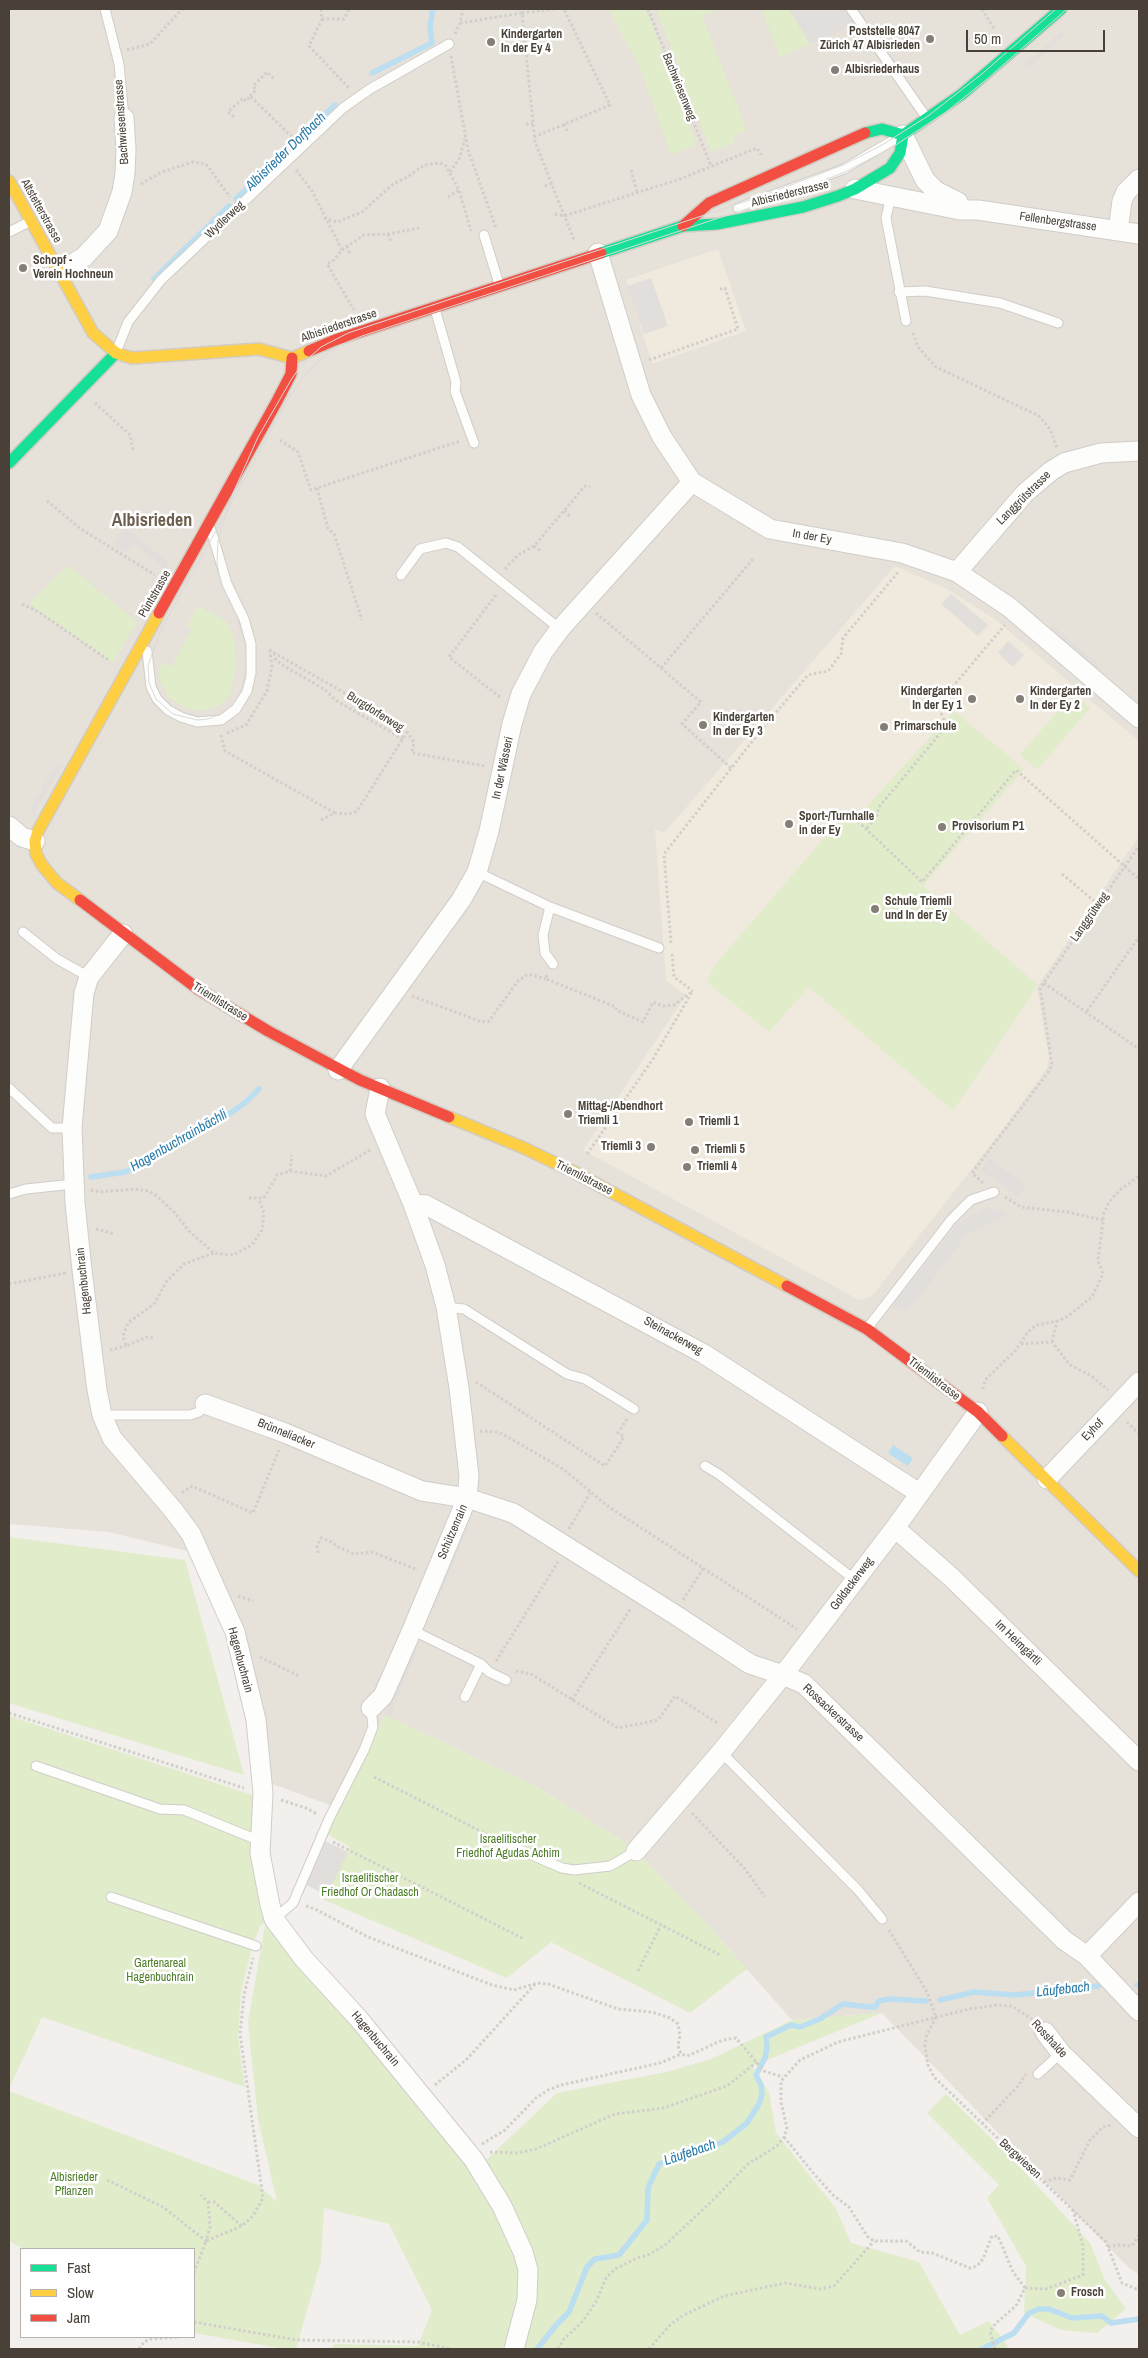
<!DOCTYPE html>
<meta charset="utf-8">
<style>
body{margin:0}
#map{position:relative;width:1148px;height:2358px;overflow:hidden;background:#f2efec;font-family:"Archivo Narrow",sans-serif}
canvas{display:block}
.frame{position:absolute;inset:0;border:10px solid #494137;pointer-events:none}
.legend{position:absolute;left:20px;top:2248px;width:175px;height:90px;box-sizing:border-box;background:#fff;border:1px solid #b6b3af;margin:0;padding:6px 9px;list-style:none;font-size:15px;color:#494137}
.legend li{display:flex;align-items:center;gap:10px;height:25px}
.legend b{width:25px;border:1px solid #b6b3af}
.scale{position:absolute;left:966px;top:30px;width:139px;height:22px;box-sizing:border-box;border:2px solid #494137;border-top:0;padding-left:6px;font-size:15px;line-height:18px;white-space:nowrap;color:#494137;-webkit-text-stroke:4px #fff;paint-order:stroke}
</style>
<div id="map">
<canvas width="1148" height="2358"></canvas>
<div class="frame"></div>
<ul class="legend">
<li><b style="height:6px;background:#16e098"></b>Fast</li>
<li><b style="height:6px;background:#ffcf43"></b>Slow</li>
<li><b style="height:6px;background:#f24e42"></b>Jam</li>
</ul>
<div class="scale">50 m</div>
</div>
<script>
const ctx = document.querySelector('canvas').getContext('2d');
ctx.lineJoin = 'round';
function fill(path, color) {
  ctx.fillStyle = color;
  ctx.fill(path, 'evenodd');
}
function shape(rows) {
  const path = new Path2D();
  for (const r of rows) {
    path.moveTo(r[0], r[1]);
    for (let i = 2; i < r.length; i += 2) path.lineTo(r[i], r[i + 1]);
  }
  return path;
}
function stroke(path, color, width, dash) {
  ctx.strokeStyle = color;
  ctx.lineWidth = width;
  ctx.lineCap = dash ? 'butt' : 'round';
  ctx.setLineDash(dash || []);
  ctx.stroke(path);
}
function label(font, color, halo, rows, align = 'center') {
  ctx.font = font + ' "Archivo Narrow",sans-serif';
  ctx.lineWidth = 5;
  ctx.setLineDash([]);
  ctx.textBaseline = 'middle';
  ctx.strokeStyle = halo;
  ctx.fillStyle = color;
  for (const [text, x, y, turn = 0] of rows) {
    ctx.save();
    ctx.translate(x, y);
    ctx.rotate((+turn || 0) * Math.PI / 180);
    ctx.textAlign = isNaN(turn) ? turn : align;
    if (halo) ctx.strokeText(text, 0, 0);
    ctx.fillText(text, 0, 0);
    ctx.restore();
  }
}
const residential = shape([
 [9,9,1139,9,1139,2274,1130,2269,882,2013,792,2020,705,1922,633,1848,538,1787,385,1715,338,1808,267,1782,262,1724,195,1553,109,1532,9,1524]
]);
const education = shape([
 [718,249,746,331,652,364,626,280],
 [895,566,947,589,996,620,1139,741,1139,836,1037,987,1049,1058,1047,1068,1004,1128,872,1296,859,1300,583,1150,686,995,666,981,655,829,664,833]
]);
const green = shape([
 [608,9,646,9,697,144,671,155,640,68],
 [656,9,720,9,702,16,747,130,733,136,735,142,711,152],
 [761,9,789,9,810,44,780,57],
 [68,565,137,622,113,663,29,604],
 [198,606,226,621,234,638,236,664,231,693,220,705,202,711,185,708,169,698,160,681,159,672,162,663,171,667,192,629,187,626],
 [1073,693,1090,708,1037,770,1020,755],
 [954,711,1024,769,923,886,1038,985,953,1111,809,987,769,1032,707,982,715,965,842,817,851,824],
 [9,1537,185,1560,244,1775,9,1703],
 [385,1715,538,1787,633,1848,705,1922,747,1969,690,2013,551,1942,507,1978,324,1900,350,1847,325,1833],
 [9,1716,256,1796,266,1922,260,1926,253,1944,241,1992,238,2039,245,2087,42,2017,9,2089],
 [270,1924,359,2027,443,2131,470,2171,481,2165,557,2093,667,2072,711,2059,792,2020,882,2013,752,2066,769,2092,776,2133,836,2209,851,2243,919,2262,960,2335,989,2321,1007,2345,1009,2349,330,2349,335,2344,418,2346,432,2310,389,2224,324,2208,321,2261,296,2349,285,2349,194,2333,194,2249,24,2249,9,2241,9,2091,258,2185,277,2202,258,2119,248,2022,265,1926],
 [946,2094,1020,2167,1090,2243,1104,2278,1126,2309,1097,2333,1061,2330,1024,2313,1026,2266,987,2198,999,2185,927,2113]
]);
const parking = shape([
 [789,9,858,9,866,20,810,44],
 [1061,32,1064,36,1029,67,1026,63],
 [651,278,668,326,644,334,627,286],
 [125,527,168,562,166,569,133,543,125,552,113,543],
 [951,594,988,625,978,636,941,604],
 [1053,626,1098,665,1095,669,1048,630],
 [1008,641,1024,655,1013,667,998,653],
 [62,766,33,814,31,808,55,767],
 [989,1159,1026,1185,1018,1196,981,1170],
 [988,1207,1007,1214,967,1234,907,1312,892,1307,958,1223],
 [463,1524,468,1526,434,1610,429,1608],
 [413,1645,418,1647,390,1717,385,1715],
 [325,1841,348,1852,327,1895,304,1884]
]);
const water = shape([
 [893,1445,913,1458,908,1466,888,1453]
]);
const stream = shape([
 [372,73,432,43,430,27,433,9],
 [236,199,335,105],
 [154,279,229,206],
 [91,1177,125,1172,173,1148,184,1137,225,1117,246,1102,259,1089],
 [1137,1985,1139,1985],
 [940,2000,974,1992,1015,1995,1098,1986],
 [537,2349,557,2324,569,2312,587,2267,595,2259,619,2255,647,2220,648,2188,659,2164,723,2142,747,2123,759,2104,762,2094,761,2085,756,2075,765,2058,767,2047,766,2037,791,2025,800,2027,820,2019,843,2004,871,2007,875,2007,879,2001,889,1999,926,2001],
 [982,2349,1014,2333,1029,2313,1039,2309,1049,2309,1072,2318,1102,2316,1111,2323,1139,2319]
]);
const path = shape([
 [321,9,322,19,309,46,350,89],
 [648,9,711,166],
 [982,9,995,30],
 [522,13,554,9],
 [322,19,344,19,349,9],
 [460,23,522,13,535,142,574,240],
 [455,34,460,23,463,9],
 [518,41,524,41],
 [127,50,150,44,182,9],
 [451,56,468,150,496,228],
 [250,96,256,90,253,86,267,72,274,79],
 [234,117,228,112,243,98,246,101,250,96,293,138],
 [526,124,533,124],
 [564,124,567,131],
 [534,137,610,105,564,9],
 [296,170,312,191,342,250,334,260,327,264,354,310],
 [631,170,637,192],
 [450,172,459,159,465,139],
 [141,184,162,172,193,162,206,164,230,197],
 [545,186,552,183],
 [448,197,459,190],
 [555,214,564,216,680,179,757,148,761,155],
 [324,218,337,222,362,212,393,184,409,176,424,165,440,163,446,166,459,190,471,231],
 [388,234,391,242],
 [347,246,350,254],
 [342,250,364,235,388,234,420,228],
 [913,333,918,347,936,367,1039,416,1050,429,1057,448],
 [649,360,738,329,725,288,720,289],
 [95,403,130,435,133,450],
 [280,440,298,452,311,490,460,441],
 [317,488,328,529,334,534,362,620],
 [47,501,81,529,155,575],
 [564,511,571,517],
 [534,546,541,551],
 [505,569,518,555,534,546,585,486,590,487],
 [496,595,449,657,501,698],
 [22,604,37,611,110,661],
 [596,613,701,702,682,724,731,768],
 [269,650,350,696,360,705,407,732,414,742,412,753,485,766],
 [274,653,276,660,284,666,324,689,337,701,403,739],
 [661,668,753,559],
 [227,733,246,725,267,691,272,666,270,651],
 [221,735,225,751,335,813],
 [847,811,922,882,1016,770,1139,879],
 [321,820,335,813,349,814,357,811,407,732],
 [867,828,876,818,879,807,943,730,944,720,937,705,1005,625],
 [1062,874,1099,905],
 [671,943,664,854,762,729,808,675,828,671,841,654,843,638,899,571],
 [672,954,674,977,693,991],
 [547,975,546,979,616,1007,616,1010,643,1022,653,1002,663,1006,674,1005,693,991],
 [1044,983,1139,1049],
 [412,996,482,1022,489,1021,518,981,528,974,546,979],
 [1087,1011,1139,937],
 [587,1154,653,1059,692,992],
 [290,1171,326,1176,370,1150],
 [983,1183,972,1173,1049,1071,1052,1064,1040,988,1139,846],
 [91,1190,100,1192,134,1189,149,1191,158,1197,175,1213,189,1231,214,1253,233,1255,252,1245,262,1230,264,1213,259,1199],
 [1005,1197,1021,1207,1067,1212,1103,1220],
 [249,1198,264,1198,277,1175,290,1171,292,1155],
 [96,1229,114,1234],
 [9,1284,66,1273],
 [153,1338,147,1337,126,1346,123,1336,128,1323,155,1303,166,1282,184,1264,214,1253],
 [1052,1342,1057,1321],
 [1021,1344,1052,1342,1070,1365,1090,1375,1108,1390],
 [110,1350,126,1346],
 [476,1382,605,1466,624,1437,618,1433,627,1419],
 [983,1389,985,1380,1015,1351,1028,1332,1036,1325,1058,1321,1068,1316,1092,1297,1103,1274,1098,1261,1104,1213,1109,1202,1121,1189,1139,1176],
 [1127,1422,1139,1434],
 [480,1431,498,1432,506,1436,563,1469,609,1507,797,1629],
 [182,1493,192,1486,253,1513,279,1450],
 [569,1529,590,1493],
 [318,1553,317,1546,321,1538,332,1542,336,1546,354,1554,372,1552,418,1570],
 [238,1596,253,1601],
 [683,1600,704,1567],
 [260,1657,299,1676],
 [496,1661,558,1562],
 [516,1671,531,1674,618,1728,658,1720,675,1696,719,1724],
 [572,1700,631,1608],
 [9,1713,244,1788],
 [374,1777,492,1837],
 [281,1800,306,1808,317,1814],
 [692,1813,745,1869,765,1897],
 [333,1842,524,1939],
 [579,1883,720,1955],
 [306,1906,315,1909,368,1937,492,1985,514,1990,537,1983,548,1984,618,2009,652,2012,670,2018,678,2024,680,2035,678,2046,681,2054,687,2056,723,2040,736,2038,764,2071,783,2077],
 [889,1930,927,1992,936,2017],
 [638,1971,661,1925],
 [936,2017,926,2037,925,2047,928,2065,934,2077,1106,2242,1122,2283,1139,2290],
 [435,2085,467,2059,536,1983],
 [982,2124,1018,2086,1026,2074],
 [784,2137,815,2175,833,2195,849,2207,867,2236,874,2241,906,2241,920,2252,932,2253,970,2268,977,2266,983,2259,992,2236,998,2236,1013,2272,1025,2288],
 [482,2144,505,2130,536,2098,548,2090,561,2085,660,2063,681,2054],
 [490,2152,518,2153,536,2149,615,2114,663,2108,727,2086,757,2062],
 [107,2180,163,2207,206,2241,210,2227,208,2202,201,2195],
 [1044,2182,1056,2178,1070,2180,1090,2140,1103,2127,1111,2125],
 [208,2202,214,2202,242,2226],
 [1108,2247,1118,2245,1132,2246,1139,2235],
 [194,2273,206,2241,242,2226,253,2216,263,2198,240,2034,244,1995,253,1958],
 [1025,2288,1046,2289,1083,2275,1083,2246,1073,2210],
 [194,2322,296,2340,418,2342,451,2349],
 [139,2349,144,2342,151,2339,179,2337],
 [558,2349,564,2339,583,2321,597,2300,606,2278,615,2269,637,2258,648,2255,665,2245,710,2203,748,2164,777,2146,784,2137,787,2128,781,2102,781,2081,800,2060,838,2042,969,2009,997,2005,1012,2006,1032,2019],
 [649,2349,671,2324,684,2315,724,2296,785,2283,820,2289,834,2286,874,2241],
 [995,2349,990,2331,996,2323,1016,2306,1025,2288]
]);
const lane = shape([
 [105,9,119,64,124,118],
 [851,9,926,117],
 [891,196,886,218,906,321],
 [738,208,844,169,897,138],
 [9,232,29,222],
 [484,235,499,284],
 [899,292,925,291,1000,303,1058,323],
 [435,309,456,382,455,391,474,443],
 [117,350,128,322,161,280,343,108,370,89,449,44],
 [401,575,420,549,446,543,458,547,560,629],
 [147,651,151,687,157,699,168,710,181,717,197,722,221,720,236,709,247,691,251,673,251,644,244,619,227,584,211,530],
 [477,872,550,907,659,948],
 [550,907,543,935,545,953,553,964],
 [23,932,57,959,89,977],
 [9,1088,52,1128,72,1128],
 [9,1194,26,1189,74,1184],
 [446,1307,464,1309,567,1374,585,1379,634,1409],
 [869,1326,951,1220,971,1200,994,1192],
 [102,1415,190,1415,199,1412,205,1404],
 [705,1466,720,1475,855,1580],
 [412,1630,481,1664,489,1672,506,1680],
 [465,1697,481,1664],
 [721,1752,858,1890,882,1919],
 [36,1766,160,1809,184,1810,260,1841],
 [504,1843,562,1868,574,1870,610,1866,636,1851],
 [111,1897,256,1946],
 [274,1919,293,1903,329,1819,364,1750,373,1727,371,1708],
 [1038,2074,1061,2053]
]);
const street = shape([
 [903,135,925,180,936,191,958,202],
 [855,189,960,210,978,210,1139,234],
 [1118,231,1122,201,1126,192,1139,179],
 [598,253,641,395,662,437,692,482,770,529,902,553,957,572,1009,607,1139,718],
 [59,272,84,257,108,231,122,192,125,173,126,149,124,118],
 [957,572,1025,493,1051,471,1064,463,1101,453,1139,451],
 [9,826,22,837,35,841],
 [123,934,89,977,84,993,72,1128,75,1203,82,1270,97,1390,102,1415,112,1438,174,1511,191,1534,235,1632,256,1720,263,1793,260,1853,270,1905,274,1919,304,1959,358,2018,474,2160,502,2206,523,2252,528,2270,527,2300,514,2349],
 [338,1070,461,900,477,872,489,831,512,724,521,694,543,652,560,629,692,482],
 [413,1204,426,1205,704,1354,919,1493],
 [205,1404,285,1433,422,1491,467,1498,513,1513,674,1614,750,1664,783,1675,804,1684,1064,1940,1087,1956,1139,2011],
 [1047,1479,1139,1382],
 [895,1528,951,1577,1139,1761],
 [371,1708,383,1696,412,1630,467,1498,469,1476,459,1388,446,1307,435,1265,413,1204,375,1114,380,1088],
 [636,1851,721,1752,783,1675,895,1528,978,1412],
 [1087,1956,1139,1902],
 [1045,2032,1061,2053,1139,2128]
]);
const fast = shape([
 [865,133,882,129,903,135,962,94,1061,9],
 [601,253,683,226,717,224,803,207,838,196,855,189,890,168,900,153,903,135],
 [9,463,116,353]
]);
const slow = shape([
 [9,181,93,333,116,353,132,358,259,349,292,358,309,351],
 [80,900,57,883,42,865,36,854,35,841,38,831,159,613],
 [449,1117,524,1148,574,1172,787,1286],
 [1002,1436,1139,1571]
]);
const jam = shape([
 [683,226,709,203,865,133],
 [309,351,335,340,601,253],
 [159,613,276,403,291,374,292,358],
 [80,900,198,989,268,1031,360,1080,449,1117],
 [787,1286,867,1329,978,1412,1002,1436]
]);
const tram = shape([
 [1056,9,983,73,928,116,882,145,843,165,762,196,348,333,321,347,302,364,291,380,258,437,234,491,228,509,222,526,218,541,217,563,221,583,237,617,245,643,246,677,242,691,234,703,223,713,208,719,197,720,173,714,156,699,149,683,148,666,159,634,166,620,169,615,228,509,269,434,288,399,304,375,324,356,340,345,362,336,764,203,845,172,891,148,946,112,987,79,1067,9]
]);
const markers = [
 [930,39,5,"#847e76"],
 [491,42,5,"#847e76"],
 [835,70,5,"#847e76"],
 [23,268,5,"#847e76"],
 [972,699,5,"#847e76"],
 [1020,699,5,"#847e76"],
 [703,725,5,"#847e76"],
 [884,727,5,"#847e76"],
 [789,824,5,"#847e76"],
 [942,827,5,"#847e76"],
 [875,909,5,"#847e76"],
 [568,1114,5,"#847e76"],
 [689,1122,5,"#847e76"],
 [651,1147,5,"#847e76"],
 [695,1150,5,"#847e76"],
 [687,1167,5,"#847e76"],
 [1061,2293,5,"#847e76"]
];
const poiNames = [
 ["Poststelle 8047",920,32,"right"],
 ["Zürich 47 Albisrieden",920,46,"right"],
 ["Kindergarten",501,35],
 ["In der Ey 4",501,49],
 ["Albisriederhaus",845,70],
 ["Schopf -",33,261],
 ["Verein Hochneun",33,275],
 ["Kindergarten",962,692,"right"],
 ["In der Ey 1",962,706,"right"],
 ["Kindergarten",1030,692],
 ["In der Ey 2",1030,706],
 ["Kindergarten",713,718],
 ["In der Ey 3",713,732],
 ["Primarschule",894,727],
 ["Sport-/Turnhalle",799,817],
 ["in der Ey",799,831],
 ["Provisorium P1",952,827],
 ["Schule Triemli",885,902],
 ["und In der Ey",885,916],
 ["Mittag-/Abendhort",578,1107],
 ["Triemli 1",578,1121],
 ["Triemli 1",699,1122],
 ["Triemli 3",641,1147,"right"],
 ["Triemli 5",705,1150],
 ["Triemli 4",697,1167],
 ["Frosch",1071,2293]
];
const streetNames = [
 ["Bachwiesenweg",679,87,68],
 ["Bachwiesenstrasse",122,122,-94],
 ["Albisriederstrasse",790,194,-14],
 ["Altstetterstrasse",41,211,61],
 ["Wydlerweg",225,220,-43],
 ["Fellenbergstrasse",1058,222,8],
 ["Albisriederstrasse",339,326,-19],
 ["Langgrütstrasse",1024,498,-45],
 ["In der Ey",812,537,10],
 ["Püntstrasse",155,594,-60],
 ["Burgdorferweg",375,712,32],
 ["In der Wässeri",503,768,-78],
 ["Langgrütweg",1090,917,-55],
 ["Triemlistrasse",220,1002,32],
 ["Triemlistrasse",584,1178,27],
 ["Hagenbuchrain",84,1281,-96],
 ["Steinackerweg",673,1336,29],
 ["Triemlistrasse",934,1379,38],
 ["Eyhof",1093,1430,-46],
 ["Brünneliacker",286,1434,22],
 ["Schützenrain",453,1532,-67],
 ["Goldackerweg",852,1584,-53],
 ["Im Heimgärtli",1018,1643,44],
 ["Hagenbuchrain",240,1660,75],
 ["Rossackerstrasse",833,1713,43],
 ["Hagenbuchrain",375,2039,50],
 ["Rosshalde",1049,2039,48],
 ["Bergwiesen",1020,2159,43]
];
const parkNames = [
 ["Israelitischer",508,1840],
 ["Friedhof Agudas Achim",508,1854],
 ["Israelitischer",370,1879],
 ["Friedhof Or Chadasch",370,1893],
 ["Gartenareal",160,1964],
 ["Hagenbuchrain",160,1978],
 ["Albisrieder",74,2178],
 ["Pflanzen",74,2192]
];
const waterNames = [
 ["Albisrieder Dorfbach",286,152,-44],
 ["Hagenbuchrainbächli",179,1141,-30],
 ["Läufebach",1063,1990,-6],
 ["Läufebach",690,2153,-19]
];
const districtNames = [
 ["Albisrieden",152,521]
];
fill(residential, '#e6e1d9');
fill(education, '#f0eade');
fill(green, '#e1eccb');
fill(parking, '#e1dedb');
fill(water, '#bbdef1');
stroke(stream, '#bbdef1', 5.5);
stroke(lane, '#d0cdc9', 11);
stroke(street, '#d0cdc9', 21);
stroke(fast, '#d2ccc2', 14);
stroke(slow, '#d2ccc2', 14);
stroke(jam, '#d2ccc2', 14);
stroke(path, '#d2cfcb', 3, [2.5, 2.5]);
stroke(lane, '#fdfdfc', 9);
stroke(street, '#fdfdfc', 19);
stroke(fast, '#16e098', 11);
stroke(slow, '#ffcf43', 11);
stroke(jam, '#f24e42', 11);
stroke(tram, '#dadad9', 1);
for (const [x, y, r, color] of markers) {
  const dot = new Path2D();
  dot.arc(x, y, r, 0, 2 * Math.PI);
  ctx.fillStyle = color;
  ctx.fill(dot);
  stroke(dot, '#fff', 2);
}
label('bold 12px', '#494137', '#fff', poiNames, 'left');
label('12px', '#494137', '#fff', streetNames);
label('12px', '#4d7d27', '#fff', parkNames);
label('italic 14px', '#287aa8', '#fff', waterNames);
label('bold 18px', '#6c5e4d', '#fff', districtNames);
</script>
